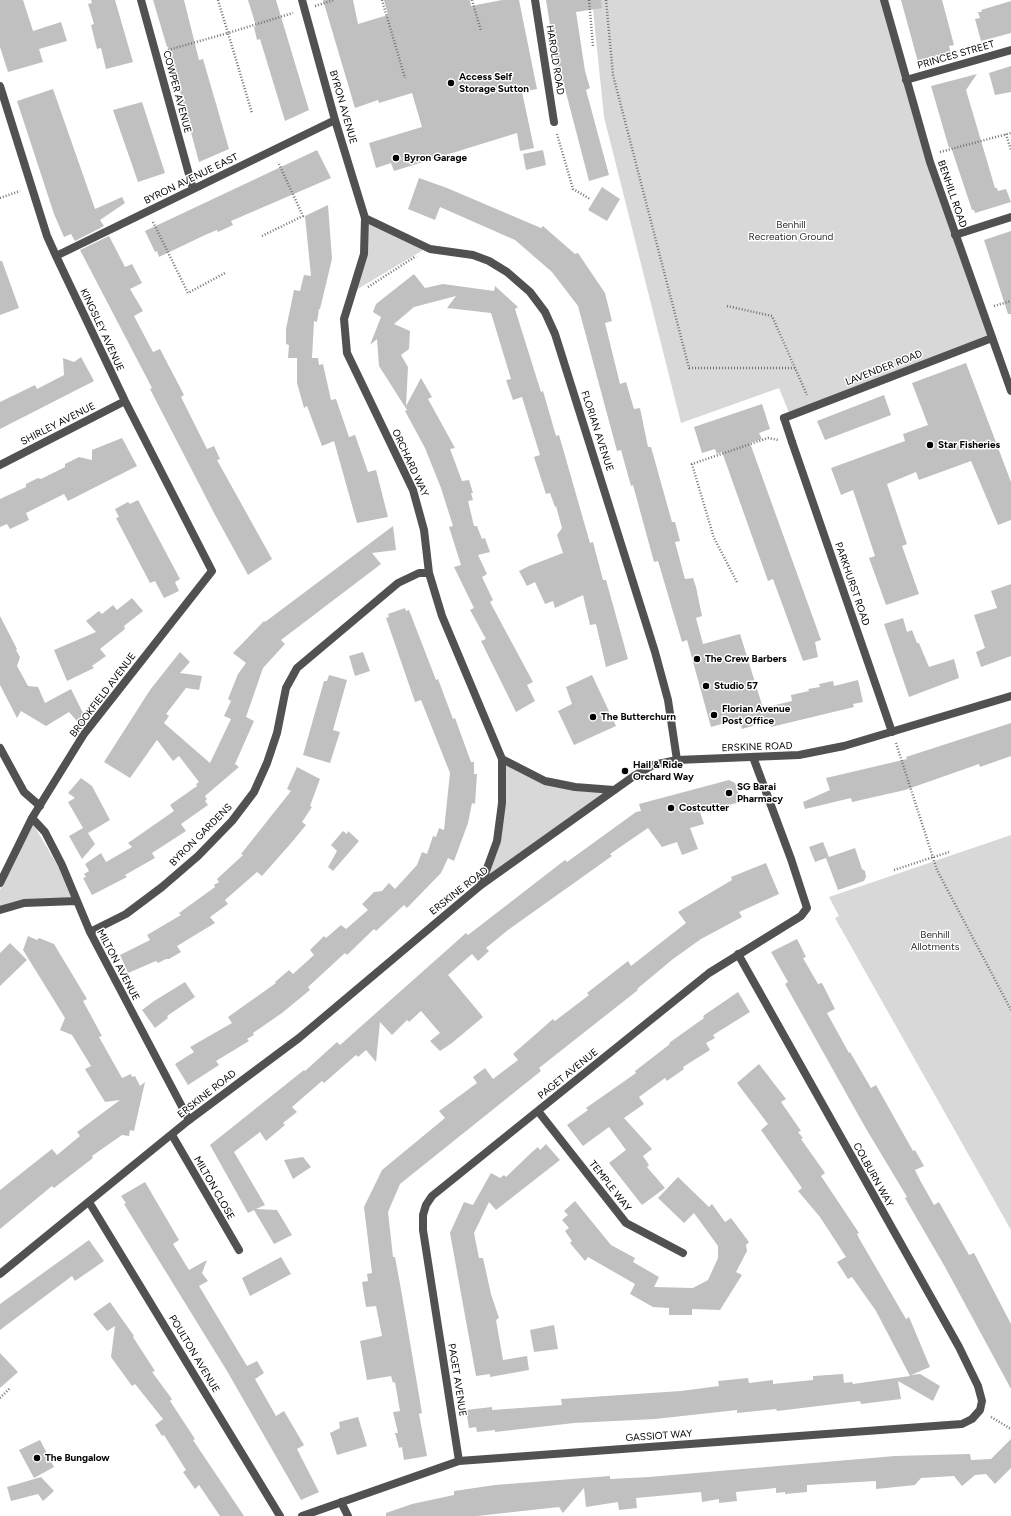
<!DOCTYPE html>
<style>
body{margin:0}
canvas{display:block;background:#fff}
</style>
<canvas width="1011" height="1516"></canvas>
<script>
const ctx = document.querySelector('canvas').getContext('2d');
ctx.lineJoin = 'round';
function fill(path, color) {
  ctx.fillStyle = color;
  ctx.fill(path, 'evenodd');
}
function shape(rows) {
  const path = new Path2D();
  for (const r of rows) {
    path.moveTo(r[0], r[1]);
    for (let i = 2; i < r.length; i += 2) path.lineTo(r[i], r[i + 1]);
  }
  return path;
}
function stroke(path, color, width, dash) {
  ctx.strokeStyle = color;
  ctx.lineWidth = width;
  ctx.lineCap = dash ? 'butt' : 'round';
  ctx.setLineDash(dash || []);
  ctx.stroke(path);
}
function label(font, color, halo, rows, align = 'center') {
  ctx.font = font + ' Figtree,sans-serif';
  ctx.lineWidth = 3;
  ctx.setLineDash([]);
  ctx.textBaseline = 'middle';
  ctx.strokeStyle = halo;
  ctx.fillStyle = color;
  for (const [text, x, y, turn = 0] of rows) {
    ctx.save();
    ctx.translate(x, y);
    ctx.rotate((+turn || 0) * Math.PI / 180);
    ctx.textAlign = isNaN(turn) ? turn : align;
    if (halo) ctx.strokeText(text, 0, 0);
    ctx.fillText(text, 0, 0);
    ctx.restore();
  }
}
const green = shape([
 [592,0,884,0,906,80,992,338,790,415,779,388,681,423,604,117],
 [369,224,423,250,356,290],
 [506,765,546,785,605,793,487,877,500,841],
 [33,824,58,866,72,899,0,906,0,890],
 [1011,835,1011,1230,835,918,839,916,829,897]
]);
const building = shape([
 [0,0,23,0,33,31,61,22,67,41,39,49,43,62,8,72,0,47],
 [91,0,115,0,133,62,106,69,101,48,97,49,91,25,94,24,88,4,92,3],
 [153,0,184,0,199,60,203,59,219,114,229,149,199,162,168,47,167,47],
 [248,0,276,0,309,110,285,121,260,39,257,40,254,27,256,26],
 [323,0,353,0,358,24,388,15,384,0,470,0,471,6,502,0,519,0,537,89,522,92,534,148,520,151,517,133,394,171,391,163,376,168,369,143,422,127,412,93,379,103,378,100,355,108],
 [546,0,601,0,602,8,576,12,585,71,590,88,586,90,609,175,589,181,563,81,559,81],
 [901,0,942,0,954,45,949,46,951,53,918,62],
 [1011,1,1011,33,981,41,975,19,980,18,978,12,982,12,981,10],
 [1011,66,1011,92,995,95,989,73],
 [977,74,966,90,995,188,997,188,998,191,1006,189,1011,202,975,213,974,210,972,210,951,147,949,148,931,86],
 [53,89,95,209,122,197,125,203,100,220,104,226,75,241,71,234,64,237,54,214,17,101],
 [142,102,165,173,138,182,113,110],
 [317,150,331,178,231,221,233,225,218,232,217,230,205,235,159,257,157,251,155,252,145,231],
 [543,150,546,165,526,170,523,154],
 [419,178,447,188,541,228,543,226,575,254,578,253,605,293,612,321,605,323,620,384,626,382,634,409,640,408,648,447,651,447,672,522,675,522,680,541,675,542,685,579,693,578,696,587,702,616,696,618,703,644,740,634,763,708,792,701,791,695,809,691,808,689,820,687,819,684,833,681,834,686,858,680,863,702,853,704,854,707,771,727,769,721,742,729,739,719,711,727,687,640,682,642,658,561,654,562,633,485,631,486,621,450,617,451,578,306,552,272,515,240,440,207,435,220,408,209],
 [602,187,620,199,607,221,588,210],
 [328,205,332,259,320,309,319,309,317,322,314,321,312,358,318,358,319,365,323,364,331,400,336,399,349,437,355,435,368,472,376,470,388,517,357,523,334,441,322,446,307,406,304,408,297,383,297,358,288,358,289,345,286,344,286,329,294,290,300,291,304,275,311,276,305,216],
 [1011,231,1011,314,1008,314,984,240],
 [109,236,125,267,132,264,142,283,130,289,143,311,134,316,153,352,160,349,184,395,181,397,207,449,214,446,220,459,217,460,272,559,248,575,214,513,150,389,152,388,80,250],
 [0,261,2,261,19,308,0,315],
 [414,274,425,288,443,284,494,291,495,286,518,307,515,309,541,392,543,391,556,436,559,435,590,543,593,542,603,580,606,580,628,659,606,667,596,624,590,625,583,595,555,608,553,601,545,604,535,582,527,586,519,571,529,566,563,553,557,535,562,528,556,506,555,507,550,493,546,494,534,457,540,455,522,397,513,400,506,380,511,379,491,313,447,308,456,296,414,307,394,324,410,331,409,349,401,355,408,367,406,406,421,378,432,397,428,399,455,448,450,449,462,481,469,480,473,493,471,493,473,500,468,501,474,526,477,526,482,539,485,538,490,552,478,555,487,574,482,577,493,600,490,602,533,682,527,685,535,701,516,712,481,641,486,639,470,610,474,608,454,567,461,565,449,527,453,526,441,488,425,448,405,411,407,410,379,366,377,339,370,345,381,317,373,312,376,304],
 [81,357,94,381,0,429,0,402,35,385,37,389,64,375,63,358,74,362],
 [966,363,1011,482,1011,520,998,525,971,461,919,480,916,472,887,484,907,544,902,546,919,594,886,605,869,558,875,556,853,490,841,495,831,468,905,441,903,434,928,425,912,383],
 [884,395,891,415,825,440,817,421],
 [762,404,770,429,759,433,762,439,750,443,821,640,815,642,818,657,803,661,773,579,768,581,722,452,717,454,715,449,702,453,694,427],
 [122,438,137,466,68,501,64,494,26,513,29,520,10,529,7,524,0,527,0,499,26,487,26,484,38,478,41,479,65,467,65,464,79,457,92,460,92,450],
 [138,500,180,579,175,582,179,591,164,598,155,581,150,583,116,518,119,517,115,509,128,502,130,504],
 [393,526,396,550,372,553,381,564,281,640,285,644,263,668,246,717,254,721,235,764,239,767,205,796,207,799,205,801,208,805,181,824,186,831,152,853,155,858,125,875,127,877,92,895,83,878,86,877,84,874,89,871,85,864,101,853,106,862,132,847,128,843,174,811,170,805,197,786,199,789,196,784,199,782,179,756,173,761,157,740,130,778,104,762,150,690,180,652,190,662,180,673,202,676,199,690,186,688,166,714,169,716,164,723,210,763,231,719,224,716,231,701,228,699,238,674,246,663,233,653,264,621,265,622],
 [1011,584,1011,656,981,667,976,652,985,648,974,615,997,608,991,591],
 [132,598,143,611,124,626,125,629,100,649,106,656,92,666,94,668,67,681,54,650,96,632,86,621,99,611,102,614,113,605,117,610],
 [405,608,406,611,409,610,436,680,438,679,453,719,455,718,471,762,474,762,474,774,477,774,475,804,472,803,468,823,454,861,448,858,441,873,407,908,404,905,376,931,374,929,347,955,345,953,308,987,310,990,282,1013,253,1033,254,1035,247,1039,249,1041,216,1061,219,1065,188,1085,175,1064,194,1052,190,1047,232,1023,228,1017,276,983,275,982,289,970,293,974,314,955,310,950,324,936,326,938,341,925,346,929,368,910,362,904,374,892,382,891,389,883,395,889,417,865,422,852,427,854,433,836,436,837,439,828,444,830,450,773,421,700,415,702,386,618,389,617,388,614],
 [0,616,17,649,16,650,20,657,17,666,28,686,38,687,45,703,71,689,87,721,82,727,69,712,46,726,21,711,17,718,0,685],
 [903,618,907,632,912,630,917,643,919,643,929,667,954,659,959,678,909,697,884,624],
 [363,652,370,671,355,676,349,656],
 [329,675,347,680,333,730,340,732,330,763,303,755,324,681,327,681],
 [592,675,616,726,574,745,558,711,572,704,566,687],
 [1011,723,1011,756,980,767,979,764,905,790,852,802,851,798,805,809,803,802,830,790,826,778,907,759,906,757],
 [297,767,320,779,310,806,312,807,302,822,306,825,292,842,262,876,257,872,225,900,228,904,210,917,215,923,177,946,181,952,169,959,166,959,158,963,156,961,128,973,120,955,150,940,147,935,181,915,179,913,215,887,214,885,219,882,217,879,243,855,241,854,291,791,287,789],
 [81,778,92,786,110,820,88,833,95,844,82,859,69,836,83,828,68,802,75,798,68,793],
 [729,780,735,783,741,802,700,812,704,824,690,828,698,849,682,855,677,842,662,847,648,828,610,854,612,856,508,930,486,948,489,951,478,961,472,954,448,975,483,1017,452,1043,440,1051,430,1041,440,1033,421,1011,409,1022,407,1020,392,1035,380,1022,376,1062,366,1050,358,1057,356,1055,324,1083,322,1081,292,1107,297,1112,283,1123,285,1125,266,1141,260,1132,234,1152,265,1205,256,1209,277,1210,292,1235,274,1244,254,1210,248,1213,210,1145,304,1070,305,1071,337,1042,340,1045,466,933,468,935,565,860,567,862,636,812,641,811,639,804],
 [343,831,347,834,348,831,359,841,333,871,328,867,337,851,331,845],
 [823,842,829,857,855,848,862,869,865,871,866,877,864,881,838,890,826,858,815,862,809,847],
 [766,863,779,894,739,912,742,917,701,939,673,959,637,989,638,990,539,1068,541,1071,400,1184,388,1212,393,1257,395,1257,402,1295,422,1413,419,1414,427,1456,404,1460,402,1447,399,1448,395,1433,398,1433,393,1412,400,1411,395,1382,393,1383,391,1376,367,1380,360,1341,382,1336,376,1306,366,1307,362,1282,368,1281,367,1274,372,1273,364,1207,382,1170,445,1118,439,1111,477,1083,473,1077,485,1068,493,1079,518,1060,513,1054,553,1019,555,1021,589,995,587,993,628,961,631,966,686,923,678,912,732,880,731,877],
 [28,936,37,940,39,938,54,944,87,999,83,1001,102,1036,99,1037,122,1078,131,1074,132,1077,135,1076,140,1086,145,1082,134,1131,130,1130,129,1136,122,1135,92,1156,93,1158,54,1188,52,1186,0,1229,0,1190,52,1149,57,1155,80,1136,77,1132,120,1100,105,1102,85,1069,91,1066,72,1035,60,1030,65,1018,23,950],
 [797,939,806,957,803,958,818,984,822,983,835,1009,827,1013,849,1053,850,1052,871,1088,876,1085,913,1151,915,1150,924,1166,915,1170,921,1182,934,1205,939,1202,969,1255,974,1253,1011,1324,1011,1389,945,1267,905,1198,907,1197,865,1127,785,984,788,982,771,952],
 [10,943,27,960,0,986,0,953],
 [185,982,195,997,167,1016,168,1018,155,1028,142,1010,154,1001],
 [738,992,750,1012,713,1035,715,1038,706,1043,710,1050,683,1067,684,1069,667,1081,665,1078,639,1097,644,1104,624,1118,652,1149,643,1156,649,1165,647,1167,665,1188,642,1205,609,1163,626,1150,609,1127,583,1146,567,1125,588,1110,586,1108,636,1073,635,1071,670,1044,669,1043,704,1018,703,1016],
 [759,1064,786,1099,781,1102,801,1131,798,1132,803,1138,801,1139,825,1173,821,1176,859,1233,857,1234,860,1240,906,1319,909,1317,930,1367,911,1375,920,1374,940,1386,933,1401,898,1381,901,1399,861,1404,860,1401,777,1411,776,1409,737,1413,737,1410,655,1419,574,1423,495,1432,495,1430,477,1432,476,1427,469,1428,466,1410,492,1407,492,1410,562,1405,561,1399,681,1391,719,1386,718,1381,748,1378,749,1383,773,1380,773,1384,813,1380,813,1376,843,1374,844,1383,852,1382,853,1384,910,1376,876,1311,852,1277,848,1279,837,1262,846,1257,820,1217,798,1191,802,1188,761,1130,768,1124,737,1083],
 [546,1144,560,1160,496,1210,489,1202,474,1233,479,1258,483,1258,491,1294,499,1318,496,1320,503,1360,527,1356,529,1370,490,1377,490,1374,476,1376,450,1233,464,1202,473,1205,491,1173,500,1178,504,1175,506,1177,532,1152,538,1147,540,1150],
 [303,1157,311,1167,293,1179,284,1160],
 [678,1177,709,1207,712,1204,725,1222,731,1218,749,1242,746,1245,747,1251,736,1272,742,1275,720,1310,692,1309,692,1315,669,1315,669,1308,653,1307,630,1294,635,1284,588,1257,585,1261,570,1243,572,1241,565,1231,569,1228,562,1220,568,1215,564,1211,575,1201,611,1245,635,1258,633,1262,659,1277,654,1287,693,1288,708,1280,718,1258,718,1246,694,1213,684,1223,658,1198],
 [145,1182,179,1240,173,1244,189,1270,207,1260,202,1273,208,1281,199,1286,247,1366,257,1361,264,1373,255,1379,276,1416,284,1411,304,1445,297,1449,319,1492,301,1500,227,1371,124,1204,126,1203,121,1196],
 [89,1240,104,1261,75,1281,72,1276,0,1330,0,1304],
 [281,1257,291,1274,250,1296,242,1278],
 [110,1302,134,1336,133,1337,155,1371,152,1372,172,1399,170,1401,195,1439,193,1440,244,1516,220,1516,199,1485,195,1489,183,1472,186,1470,164,1435,162,1436,155,1425,163,1419,135,1384,132,1386,111,1357,115,1326,107,1331,93,1314],
 [554,1325,558,1349,534,1352,530,1330],
 [0,1353,18,1372,0,1388],
 [358,1417,367,1446,337,1455,330,1433,340,1428,339,1422],
 [1011,1439,1011,1468,995,1484,986,1474,975,1475,962,1486,954,1476,921,1478,915,1485,876,1489,876,1481,807,1485,807,1492,785,1494,785,1492,776,1493,776,1488,736,1492,737,1501,719,1503,719,1499,702,1502,701,1492,636,1498,637,1508,619,1510,618,1502,586,1507,584,1488,563,1513,559,1507,477,1516,386,1516,386,1513,412,1504,454,1495,454,1491,495,1485,610,1476,610,1479,649,1477,895,1456,970,1454,971,1460,991,1459],
 [40,1440,54,1467,34,1478,19,1450],
 [41,1477,54,1491,43,1501,38,1494,11,1501,7,1487]
]);
const path = shape([
 [218,0,228,33,293,13],
 [382,0,405,78],
 [472,0,481,31],
 [589,0,593,46],
 [606,0,613,75,689,368,795,368,807,395],
 [315,6,334,0],
 [168,50,228,33,252,113],
 [557,134,573,189,590,199],
 [1006,134,1011,150],
 [940,152,1011,133],
 [0,198,20,191],
 [153,222,188,293,225,273],
 [262,236,303,216,278,162],
 [368,287,416,256],
 [727,306,772,316,795,368],
 [994,306,1011,301],
 [737,582,714,538,692,464,768,438,778,440],
 [896,743,937,870,1011,1010],
 [894,870,949,852],
 [0,1398,10,1388],
 [991,1417,1011,1429]
]);
const service = shape([
 [784,418,792,442]
]);
const minor = shape([
 [141,0,193,189],
 [302,0,335,120,365,218,364,254,344,319,347,353,413,490,424,530,429,573,442,616,502,759,502,803,497,841,481,885],
 [535,0,554,122],
 [906,80,1011,50],
 [0,86,47,236,56,256,125,401,212,571,84,734,32,818,0,883],
 [365,218,430,249,473,255,489,261,507,272,530,292,545,312,555,334,655,652,668,700,677,760],
 [955,235,1011,217],
 [56,256,335,120],
 [784,418,992,338],
 [792,442,892,732],
 [0,465,125,401],
 [0,748,24,792,40,806],
 [502,759,545,781,575,787,614,790],
 [32,818,45,832,62,865,90,932,189,1120],
 [0,910,24,903,76,901],
 [90,932,126,914,162,887,198,856,232,821,254,792,267,763,277,733,286,688,297,668,398,583,419,573,429,573],
 [538,1111,626,1223,683,1253],
 [172,1135,239,1250],
 [89,1202,280,1516],
 [459,1461,423,1230,423,1215,426,1205,432,1196,709,973,801,916,807,908,791,859,753,757],
 [341,1502,348,1516],
 [302,1516,459,1461,962,1424,972,1419,980,1410,982,1401,978,1386,959,1347,738,954]
]);
const tertiary = shape([
 [884,0,930,162,1011,391],
 [0,1274,189,1120,299,1038,481,885,634,776,653,765,677,760,799,755,844,746,1011,696]
]);
const markers = [
 [451,83,4,"#000"],
 [396,158,4,"#000"],
 [930,445,4,"#000"],
 [697,659,4,"#000"],
 [706,686,4,"#000"],
 [714,715,4,"#000"],
 [593,717,4,"#000"],
 [625,771,4,"#000"],
 [729,793,4,"#000"],
 [671,808,4,"#000"],
 [37,1458,4,"#000"]
];
const streetNames = [
 ["PRINCES STREET",956,55,-16],
 ["HAROLD ROAD",555,60,81],
 ["COWPER AVENUE",177,92,75],
 ["BYRON AVENUE",343,107,74],
 ["BYRON AVENUE EAST",191,179,-26],
 ["BENHILL ROAD",952,194,71],
 ["KINGSLEY AVENUE",102,330,65],
 ["LAVENDER ROAD",884,368,-21],
 ["SHIRLEY AVENUE",58,424,-27],
 ["FLORIAN AVENUE",597,431,72],
 ["ORCHARD WAY",410,463,65],
 ["PARKHURST ROAD",852,584,71],
 ["BROOKFIELD AVENUE",103,695,-53],
 ["ERSKINE ROAD",757,747,-2],
 ["BYRON GARDENS",201,835,-45],
 ["ERSKINE ROAD",459,891,-38],
 ["MILTON AVENUE",118,965,62],
 ["PAGET AVENUE",568,1074,-39],
 ["ERSKINE ROAD",207,1094,-38],
 ["COLBURN WAY",873,1175,61],
 ["TEMPLE WAY",610,1186,52],
 ["MILTON CLOSE",214,1188,60],
 ["POULTON AVENUE",194,1354,59],
 ["PAGET AVENUE",457,1380,81],
 ["GASSIOT WAY",659,1436,-4]
];
const poiNames = [
 ["Access Self",459,77],
 ["Storage Sutton",459,89],
 ["Byron Garage",404,158],
 ["Star Fisheries",938,445],
 ["The Crew Barbers",705,659],
 ["Studio 57",714,686],
 ["Florian Avenue",722,709],
 ["Post Office",722,721],
 ["The Butterchurn",601,717],
 ["Hail & Ride",633,765],
 ["Orchard Way",633,777],
 ["SG Barai",737,787],
 ["Pharmacy",737,799],
 ["Costcutter",679,808],
 ["The Bungalow",45,1458]
];
const parkNames = [
 ["Benhill",791,225],
 ["Recreation Ground",791,237],
 ["Benhill",935,935],
 ["Allotments",935,947]
];
fill(green, '#d8d8d8');
fill(building, '#c0c0c0');
stroke(path, '#737373', 2.5, [1, 2]);
stroke(service, '#515151', 8);
stroke(minor, '#515151', 8);
stroke(tertiary, '#515151', 8);
for (const [x, y, r, color] of markers) {
  const dot = new Path2D();
  dot.arc(x, y, r, 0, 2 * Math.PI);
  ctx.fillStyle = color;
  ctx.fill(dot);
  stroke(dot, '#fff', 1.5);
}
label('10px', '#000', '#fff', streetNames);
label('bold 10px', '#000', '#fff', poiNames, 'left');
label('10px', '#2f2f2f', '#fff', parkNames);
</script>
